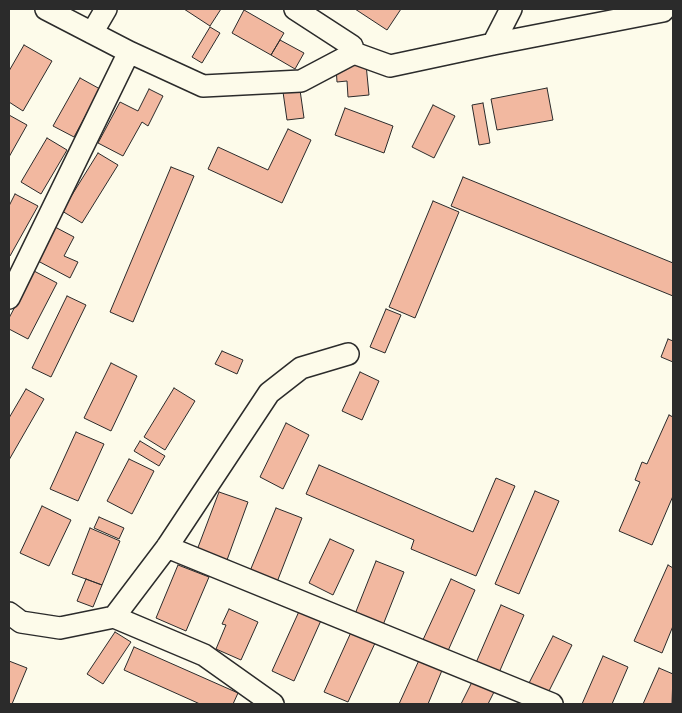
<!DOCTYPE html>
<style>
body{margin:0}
#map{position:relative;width:682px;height:713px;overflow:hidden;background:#fdfbea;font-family:Signika,sans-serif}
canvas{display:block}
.frame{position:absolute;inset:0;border:10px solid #2b2b2b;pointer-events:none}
</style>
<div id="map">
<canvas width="682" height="713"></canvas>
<div class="frame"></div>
</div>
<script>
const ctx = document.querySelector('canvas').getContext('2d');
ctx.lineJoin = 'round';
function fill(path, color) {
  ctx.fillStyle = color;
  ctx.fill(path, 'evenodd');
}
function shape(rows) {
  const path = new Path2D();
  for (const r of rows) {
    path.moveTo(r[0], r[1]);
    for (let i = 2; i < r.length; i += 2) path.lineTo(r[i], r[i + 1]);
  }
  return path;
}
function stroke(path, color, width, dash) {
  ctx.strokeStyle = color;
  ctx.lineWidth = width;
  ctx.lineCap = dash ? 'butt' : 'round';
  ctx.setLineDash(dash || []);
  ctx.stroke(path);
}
const building = shape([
 [184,9,221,9,210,26,184,9],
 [355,9,401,9,387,30,355,9],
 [244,10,284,33,271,55,232,33,244,10],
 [210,27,220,33,202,63,192,57,210,27],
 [280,40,304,53,295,69,271,55,280,40],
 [24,45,52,61,23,111,9,102,9,71,24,45],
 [366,64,369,95,348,97,347,81,337,82,336,67,366,64],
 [80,78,100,89,74,137,53,126,80,78],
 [547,88,553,120,497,130,491,99,547,88],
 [149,89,163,96,148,126,142,122,123,156,98,143,120,102,138,111,149,89],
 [300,90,304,118,287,120,283,92,300,90],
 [483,103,490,143,479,145,472,105,483,103],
 [433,105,455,116,434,158,412,147,433,105],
 [345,108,393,126,384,153,335,135,345,108],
 [9,115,27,125,9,157,9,115],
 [288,129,311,140,282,203,208,169,218,147,268,170,288,129],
 [47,138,67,150,41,194,21,182,47,138],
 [98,153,118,165,82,223,62,211,98,153],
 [171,167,194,176,133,322,110,312,171,167],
 [463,177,673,263,673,296,451,206,463,177],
 [15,194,38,206,10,256,9,256,9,206,15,194],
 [433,201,459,212,415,318,389,307,433,201],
 [55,227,74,237,64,256,78,262,70,278,38,261,55,227],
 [34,271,57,283,28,339,9,329,9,318,34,271],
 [67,296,86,305,51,377,32,368,67,296],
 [386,309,401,315,385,353,370,347,386,309],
 [668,339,673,341,673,362,661,357,668,339],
 [222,351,243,360,237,374,215,364,222,351],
 [111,363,137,376,111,431,84,418,111,363],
 [360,372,379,381,362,420,342,411,360,372],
 [174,388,195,401,165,450,144,437,174,388],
 [26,389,44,399,9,460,9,418,26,389],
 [669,415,673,417,673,496,652,545,619,531,640,482,635,480,642,462,647,464,669,415],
 [286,423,309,435,283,489,260,477,286,423],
 [76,432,104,444,78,501,50,489,76,432],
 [140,441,165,456,159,466,134,451,140,441],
 [129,459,154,471,132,514,107,501,129,459],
 [319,465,473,532,496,478,515,486,476,576,411,549,414,540,306,494,319,465],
 [535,491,559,501,519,594,495,584,535,491],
 [219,492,248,502,227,560,197,550,219,492],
 [42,506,71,520,49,566,20,553,42,506],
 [276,508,302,518,277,582,250,571,276,508],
 [99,517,124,528,119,539,94,528,99,517],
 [90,528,120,541,102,585,72,574,90,528],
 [330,539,354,550,333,595,309,583,330,539],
 [376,561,404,572,383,625,355,614,376,561],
 [178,565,209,577,186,631,156,618,178,565],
 [668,565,673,568,673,626,662,653,634,641,668,565],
 [86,579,102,585,93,607,77,601,86,579],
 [451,579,475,590,447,653,422,642,451,579],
 [501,605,524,615,498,675,475,665,501,605],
 [301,607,323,616,294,681,272,671,301,607],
 [229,609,258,622,241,660,216,649,226,625,222,624,229,609],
 [352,630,376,641,348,702,324,692,352,630],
 [115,632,131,642,103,684,87,674,115,632],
 [553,636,572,645,547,695,528,685,553,636],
 [134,647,238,693,233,704,200,704,124,670,134,647],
 [603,656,628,667,612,704,582,704,603,656],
 [420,658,443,668,428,704,399,704,420,658],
 [9,661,27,668,12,704,9,704,9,661],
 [659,668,673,674,672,704,643,704,659,668],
 [472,682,494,692,488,704,461,704,472,682]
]);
const street = shape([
 [46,9,129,52,203,86,301,81,354,53,390,66,493,44,663,11],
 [295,9,352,46,354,53],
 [92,33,106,9],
 [493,44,511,9],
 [9,298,129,52],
 [167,547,552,704],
 [9,613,21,622,60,628,114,617,167,547,269,393,301,368,348,354],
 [114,617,204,655,273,704]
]);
fill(building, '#f2b8a0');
stroke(building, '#2b2b2b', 1);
stroke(street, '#2b2b2b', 24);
stroke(street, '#fdfbea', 21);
</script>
